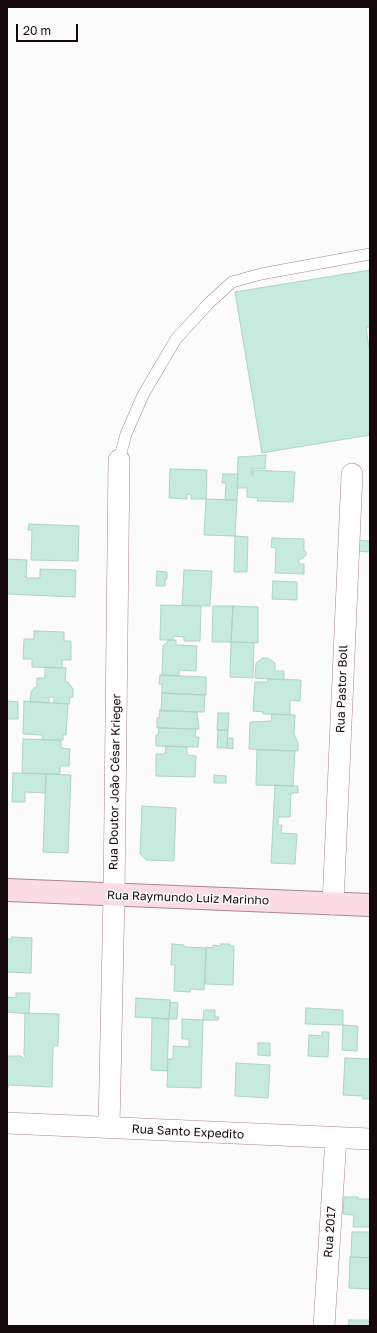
<!DOCTYPE html>
<meta charset="utf-8">
<style>
body{margin:0}
#map{position:relative;width:377px;height:1333px;overflow:hidden;background:#fbfbfb;font-family:"Golos Text",sans-serif}
canvas{display:block}
.frame{position:absolute;inset:0;border:8px solid #15090c;pointer-events:none}
.scale{position:absolute;left:16px;top:24px;width:62px;height:18px;box-sizing:border-box;border:2px solid #15090c;border-top:0;padding-left:5px;font-size:12px;line-height:14px;white-space:nowrap;color:#15090c;-webkit-text-stroke:3px #fbfbfb;paint-order:stroke}
</style>
<div id="map">
<canvas width="377" height="1333"></canvas>
<div class="frame"></div>
<div class="scale">20 m</div>
</div>
<script>
const ctx = document.querySelector('canvas').getContext('2d');
ctx.lineJoin = 'round';
function fill(path, color) {
  ctx.fillStyle = color;
  ctx.fill(path, 'evenodd');
}
function shape(rows) {
  const path = new Path2D();
  for (const r of rows) {
    path.moveTo(r[0], r[1]);
    for (let i = 2; i < r.length; i += 2) path.lineTo(r[i], r[i + 1]);
  }
  return path;
}
function stroke(path, color, width, dash) {
  ctx.strokeStyle = color;
  ctx.lineWidth = width;
  ctx.lineCap = dash ? 'butt' : 'round';
  ctx.setLineDash(dash || []);
  ctx.stroke(path);
}
function label(font, color, halo, rows, align = 'center') {
  ctx.font = font + ' "Golos Text",sans-serif';
  ctx.lineWidth = 3;
  ctx.setLineDash([]);
  ctx.textBaseline = 'middle';
  ctx.strokeStyle = halo;
  ctx.fillStyle = color;
  for (const [text, x, y, turn = 0] of rows) {
    ctx.save();
    ctx.translate(x, y);
    ctx.rotate((+turn || 0) * Math.PI / 180);
    ctx.textAlign = isNaN(turn) ? turn : align;
    if (halo) ctx.strokeText(text, 0, 0);
    ctx.fillText(text, 0, 0);
    ctx.restore();
  }
}
const building = shape([
 [370,270,370,327,366,328,370,354,370,435,262,453,235,292,370,270],
 [266,455,265,469,252,468,252,475,253,475,253,470,295,472,293,502,257,501,258,498,247,497,247,488,237,488,238,457,266,455],
 [170,469,207,470,206,499,191,499,191,495,187,494,187,499,169,498,170,469],
 [223,474,238,474,237,500,225,500,226,483,222,483,223,474],
 [206,499,237,500,235,536,204,535,206,499],
 [29,524,79,526,78,561,31,560,32,530,28,530,29,524],
 [235,536,248,537,247,572,234,572,235,536],
 [272,538,304,539,304,550,306,552,306,555,302,559,299,559,299,564,304,564,304,574,275,573,276,548,271,547,272,538],
 [356,540,370,541,370,552,355,551,356,540],
 [7,559,27,560,26,578,40,578,40,569,76,570,75,597,7,594,7,559],
 [184,570,212,571,210,606,182,605,184,570],
 [157,571,167,572,167,579,165,579,165,586,156,586,157,571],
 [273,581,297,582,297,600,272,599,273,581],
 [161,605,201,606,200,641,184,641,184,637,173,636,173,640,160,640,161,605],
 [213,606,233,606,231,642,212,642,213,606],
 [233,606,258,607,258,643,231,642,233,606],
 [34,631,64,632,64,641,71,641,71,660,62,660,62,668,32,667,32,659,23,659,24,639,34,639,34,631],
 [169,640,176,640,176,645,197,646,196,671,179,670,179,676,162,675,163,646,169,640],
 [231,642,254,643,253,678,230,677,231,642],
 [263,658,268,658,275,663,275,671,284,671,284,680,255,678,256,663,263,658],
 [45,667,66,668,65,682,68,682,73,689,73,697,70,697,69,704,54,703,54,697,49,697,49,703,30,702,31,692,35,687,37,687,37,678,45,678,45,667],
 [160,675,206,677,206,695,162,693,162,684,159,684,160,675],
 [268,679,301,680,300,701,290,700,290,715,263,714,263,712,253,711,255,682,268,682,268,679],
 [162,693,205,695,204,712,161,711,162,693],
 [7,701,18,702,18,719,7,719,7,701],
 [24,701,68,704,66,735,63,735,63,740,42,740,43,735,23,734,24,701],
 [160,710,197,712,199,729,157,728,157,718,159,718,160,710],
 [218,713,229,713,228,730,217,730,218,713],
 [272,714,295,715,294,734,298,743,298,751,249,749,250,722,271,721,272,714],
 [159,728,196,729,195,737,199,737,198,747,156,746,156,735,158,735,159,728],
 [218,730,228,730,227,748,217,748,218,730],
 [228,738,233,738,233,749,227,748,228,738],
 [23,739,61,740,61,748,70,749,69,766,60,766,60,774,22,773,23,739],
 [166,746,187,747,187,755,196,756,195,777,156,776,156,754,165,754,166,746],
 [257,750,295,751,293,786,256,785,257,750],
 [13,773,46,774,45,793,25,792,25,802,12,802,13,773],
 [46,774,71,775,68,853,43,852,46,774],
 [214,775,226,776,226,783,214,783,214,775],
 [275,785,298,786,298,793,291,793,290,817,278,817,278,825,282,825,281,833,297,834,295,864,271,863,275,785],
 [142,806,176,808,174,861,146,860,140,854,142,806],
 [12,937,32,938,31,973,7,972,7,939,12,939,12,937],
 [172,944,184,945,184,947,206,948,204,990,191,989,190,992,174,991,175,965,171,965,172,944],
 [221,944,230,944,230,946,234,946,233,985,205,984,206,947,213,948,213,945,221,946,221,944],
 [16,993,30,993,29,1014,7,1012,7,997,16,998,16,993],
 [136,998,170,1000,169,1019,135,1017,136,998],
 [170,1002,178,1003,177,1019,169,1019,170,1002],
 [306,1008,343,1010,343,1025,305,1024,306,1008],
 [204,1010,215,1010,215,1017,219,1017,218,1020,203,1020,204,1010],
 [25,1013,59,1014,58,1046,53,1045,52,1087,8,1085,8,1088,7,1088,7,1056,21,1056,23,1059,26,1057,24,1055,25,1013],
 [152,1018,169,1019,167,1071,151,1070,152,1018],
 [182,1019,203,1020,201,1088,167,1087,168,1059,173,1059,173,1046,189,1047,189,1039,182,1039,182,1019],
 [343,1025,358,1026,357,1051,342,1050,343,1025],
 [322,1032,329,1032,328,1057,308,1056,309,1035,322,1036,322,1032],
 [258,1043,270,1043,270,1056,258,1055,258,1043],
 [345,1058,370,1059,370,1099,363,1099,363,1096,343,1095,345,1058],
 [236,1063,270,1065,268,1098,235,1096,236,1063],
 [344,1197,358,1197,358,1199,370,1199,370,1227,353,1227,354,1215,343,1214,344,1197],
 [352,1232,370,1232,370,1258,351,1257,352,1232],
 [350,1257,370,1258,370,1289,349,1288,350,1257],
 [349,1320,369,1320,369,1325,370,1326,348,1326,349,1320]
]);
const lane = shape([
 [119,460,126,434,143,395,176,339,209,303,232,282,261,274,370,254]
]);
const street = shape([
 [333,904,352,474],
 [7,1123,370,1139],
 [109,1128,114,896,119,460],
 [324,1326,336,1138]
]);
const secondary = shape([
 [7,890,370,905]
]);
const streetNames = [
 ["Rua Pastor Boll",342,689,-88],
 ["Rua Doutor João César Krieger",115,782,-89],
 ["Rua Raymundo Luiz Marinho",188,898,2],
 ["Rua Santo Expedito",188,1132,3],
 ["Rua 2017",330,1232,-86]
];
fill(building, '#c6eadd');
stroke(building, '#afd3c7', 1);
stroke(lane, '#a8878e', 12);
stroke(street, '#a8878e', 22);
stroke(secondary, '#a8878e', 24);
stroke(lane, '#fff', 11);
stroke(street, '#fff', 21);
stroke(secondary, '#fbdce4', 22);
label('12px', '#15090c', '#fbfbfb', streetNames);
</script>
